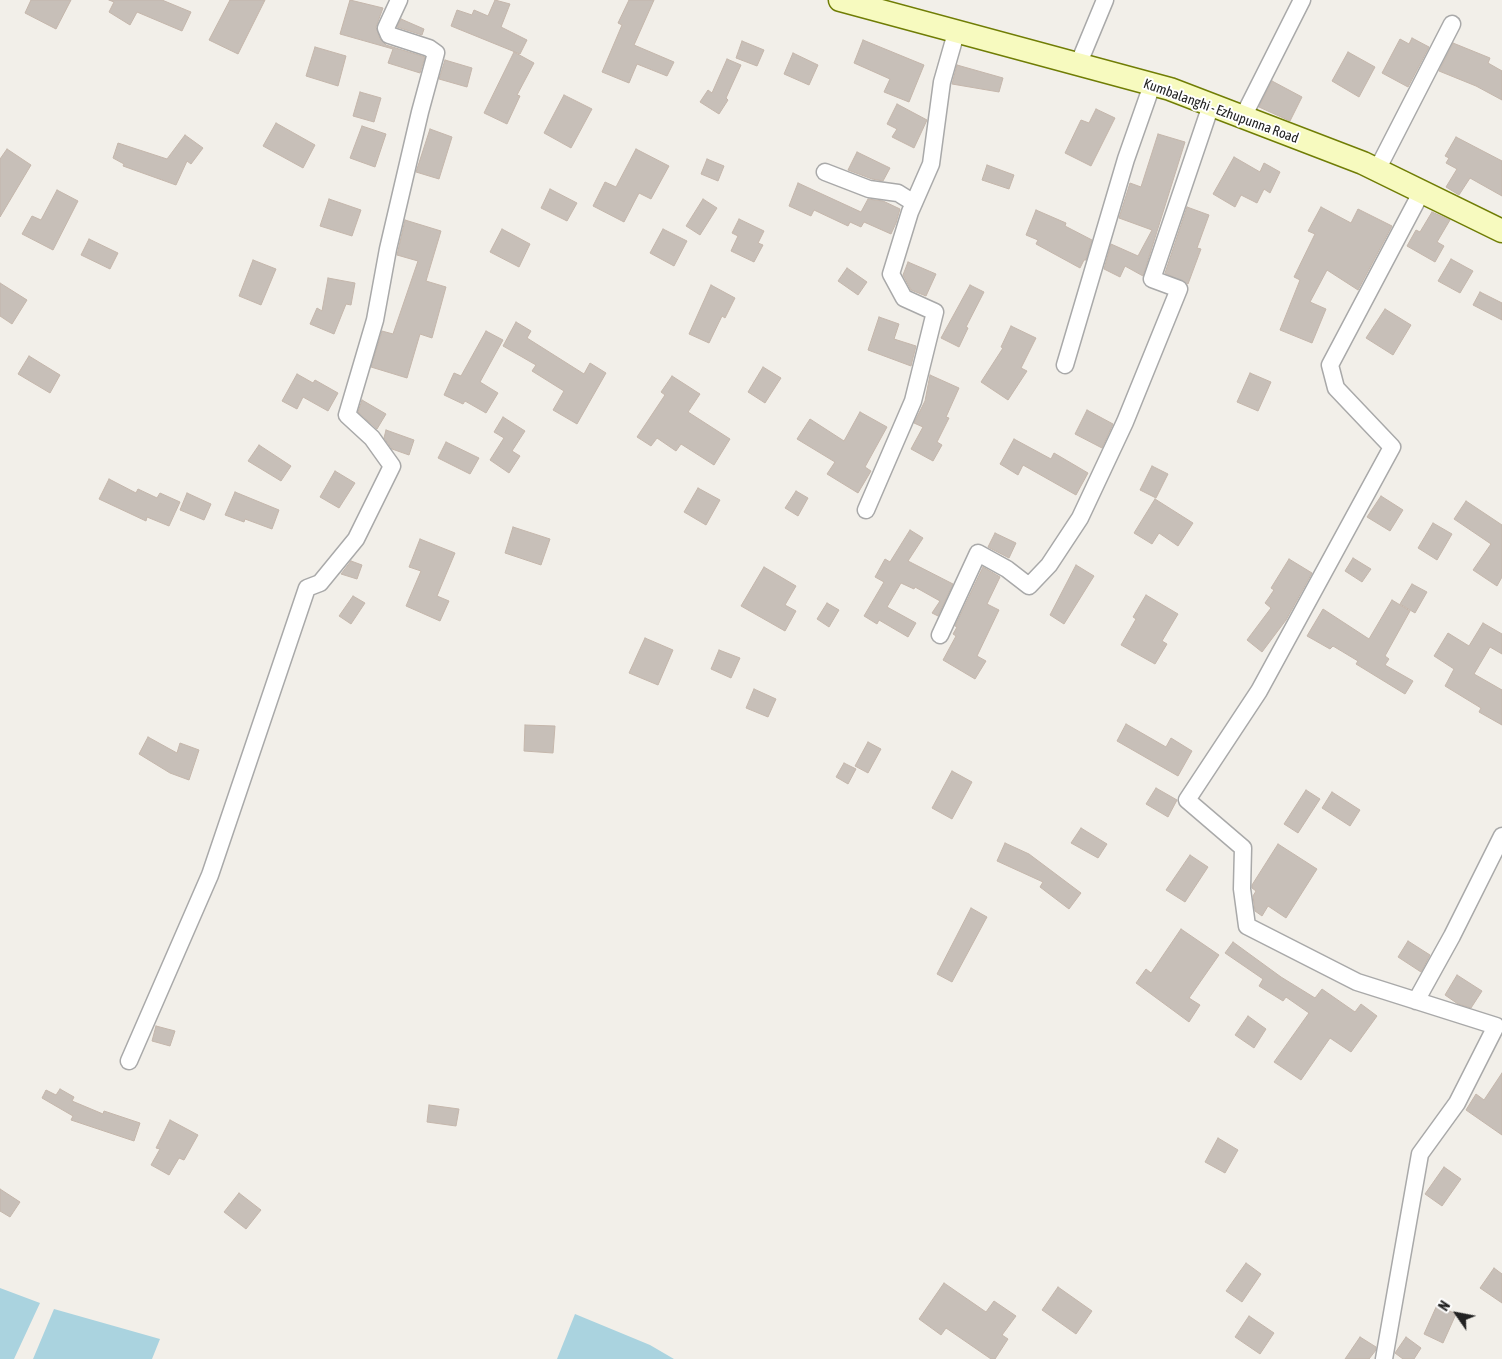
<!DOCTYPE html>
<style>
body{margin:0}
#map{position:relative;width:1502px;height:1359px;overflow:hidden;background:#f2efe9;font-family:"Asap Condensed",sans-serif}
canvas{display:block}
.north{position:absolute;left:1432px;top:1289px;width:50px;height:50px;-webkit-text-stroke:4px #fff;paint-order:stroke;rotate:303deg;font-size:14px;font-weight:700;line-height:20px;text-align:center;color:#222}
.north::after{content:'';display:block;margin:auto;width:18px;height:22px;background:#222;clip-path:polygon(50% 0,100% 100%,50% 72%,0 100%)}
</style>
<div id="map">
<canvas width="1502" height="1359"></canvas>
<div class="north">N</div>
</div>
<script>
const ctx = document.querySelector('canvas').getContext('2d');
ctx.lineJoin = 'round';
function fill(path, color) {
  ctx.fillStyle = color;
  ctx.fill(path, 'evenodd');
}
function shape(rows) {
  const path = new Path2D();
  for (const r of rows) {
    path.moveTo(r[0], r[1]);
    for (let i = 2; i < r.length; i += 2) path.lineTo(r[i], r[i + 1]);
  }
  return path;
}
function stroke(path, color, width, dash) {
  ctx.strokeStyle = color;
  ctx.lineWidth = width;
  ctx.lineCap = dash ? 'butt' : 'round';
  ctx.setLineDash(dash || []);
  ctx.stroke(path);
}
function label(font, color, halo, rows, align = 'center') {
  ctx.font = font + ' "Asap Condensed",sans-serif';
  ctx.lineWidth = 4;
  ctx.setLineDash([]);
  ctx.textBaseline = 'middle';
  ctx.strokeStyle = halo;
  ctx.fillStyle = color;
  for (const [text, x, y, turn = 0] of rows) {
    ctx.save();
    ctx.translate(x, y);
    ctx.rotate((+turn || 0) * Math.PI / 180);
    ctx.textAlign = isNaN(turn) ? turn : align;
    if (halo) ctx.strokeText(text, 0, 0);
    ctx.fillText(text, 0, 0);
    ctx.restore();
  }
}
const water = shape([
 [0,1288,40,1303,14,1359,0,1359],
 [54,1309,160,1339,152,1359,33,1359],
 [575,1314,650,1345,674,1359,557,1359]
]);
const building = shape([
 [31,0,71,0,56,29,25,13,31,0],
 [109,0,162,0,191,12,182,31,137,12,130,25,109,12,114,2,109,0],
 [230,0,265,0,238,54,209,40,230,0],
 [350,0,383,8,376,27,380,39,386,45,425,57,420,73,388,63,393,49,340,34,350,0],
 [495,0,510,4,501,27,527,40,520,54,451,26,457,10,472,15,474,10,488,16,495,0],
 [629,0,654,0,634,45,674,62,667,76,637,64,629,83,602,72,622,25,618,23,629,0],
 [401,19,424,29,422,35,397,27,401,19],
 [1412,38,1429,47,1408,87,1382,73,1400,39,1409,44,1412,38],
 [863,40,924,65,909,102,884,92,890,79,854,63,863,40],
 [742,41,764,50,757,66,736,58,742,41],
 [1453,43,1490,58,1488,63,1502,71,1502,100,1476,86,1439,71,1453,43],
 [315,47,346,56,338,86,306,76,315,47],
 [514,52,534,63,517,95,520,96,507,124,484,113,514,52],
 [1348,52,1375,67,1359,97,1332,81,1348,52],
 [793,53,818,65,809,85,784,74,793,53],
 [727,59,741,65,726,98,728,100,719,114,700,102,708,90,712,93,727,59],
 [445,60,472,68,467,87,439,79,445,60],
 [957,65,1003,78,999,92,952,84,957,65],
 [1272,81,1302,97,1290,121,1259,107,1272,81],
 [360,92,381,98,374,122,353,116,360,92],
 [564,95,592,109,571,148,544,133,564,95],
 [897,104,927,120,914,148,892,137,897,129,887,124,897,104],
 [1096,109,1115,118,1091,166,1065,153,1081,120,1089,123,1096,109],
 [276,123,315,145,303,168,263,146,276,123],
 [362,126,386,134,375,167,350,158,362,126],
 [430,129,452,137,439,179,416,172,430,129],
 [1158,134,1185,142,1143,276,1125,266,1120,277,1104,269,1111,244,1138,256,1152,230,1119,218,1130,183,1141,187,1158,134],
 [185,135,203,148,191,164,187,161,176,185,123,166,124,164,113,158,118,143,167,159,185,135],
 [1456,137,1502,161,1502,196,1470,178,1459,195,1446,187,1457,169,1446,163,1449,158,1445,156,1456,137],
 [7,149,31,165,0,217,0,159,7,149],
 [636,149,669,166,651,199,639,193,624,222,593,206,605,182,616,187,636,149],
 [857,152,890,168,883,181,872,179,848,170,857,152],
 [1234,157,1260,172,1264,163,1280,172,1270,193,1264,189,1257,203,1241,195,1235,207,1213,194,1234,157],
 [707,159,724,166,718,181,701,174,707,159],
 [987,165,1014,175,1009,189,982,180,987,165],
 [798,183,861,212,868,199,883,201,900,209,896,223,891,234,864,222,861,227,850,222,848,226,814,210,811,216,789,206,798,183],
 [550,189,577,203,567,221,541,208,550,189],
 [57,190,78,201,53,250,22,234,32,216,41,220,57,190],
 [329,199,361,210,352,236,320,226,329,199],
 [703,199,717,208,700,235,686,226,703,199],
 [1187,207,1209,215,1197,248,1201,249,1188,284,1165,273,1187,207],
 [1321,207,1351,223,1358,209,1392,226,1358,290,1327,270,1310,302,1326,309,1312,343,1280,330,1300,280,1294,277,1315,234,1308,231,1321,207],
 [1036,210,1066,223,1065,226,1092,240,1086,260,1084,260,1080,268,1036,244,1038,240,1026,235,1036,210],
 [1432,212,1450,220,1437,242,1444,246,1435,262,1407,246,1416,230,1420,232,1432,212],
 [739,219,764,231,758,243,763,245,754,262,731,251,738,236,732,233,739,219],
 [405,220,441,231,426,281,446,287,432,338,420,334,407,378,371,367,382,331,393,334,418,261,397,255,405,220],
 [502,229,530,244,519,267,490,252,502,229],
 [663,229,687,241,674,266,650,253,663,229],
 [89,239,118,253,110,269,81,255,89,239],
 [1451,259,1473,271,1460,293,1438,281,1451,259],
 [253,260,276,269,261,305,239,296,253,260],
 [908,262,936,274,926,296,911,290,903,275,908,262],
 [847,268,867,282,858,295,838,281,847,268],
 [328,278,355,283,351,305,346,304,334,334,310,324,317,308,322,311,328,278],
 [0,283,27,300,12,324,0,316,0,283],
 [711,285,735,298,725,318,722,316,709,343,689,334,711,285],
 [970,285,984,292,966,327,968,328,959,347,941,338,970,285],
 [1480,292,1502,303,1502,320,1473,305,1480,292],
 [1385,309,1411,325,1393,355,1366,338,1385,309],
 [879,317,899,324,894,339,916,346,911,366,868,350,879,317],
 [516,322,531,331,527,338,584,374,590,363,606,373,577,424,553,410,564,391,532,371,536,365,503,346,516,322],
 [1011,326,1036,338,1021,368,1027,371,1008,400,981,382,1003,348,1001,347,1011,326],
 [486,331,503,340,480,382,498,393,486,413,465,401,463,404,444,395,454,373,461,376,486,331],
 [29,356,60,375,50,393,18,374,29,356],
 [763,367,781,378,765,403,748,392,763,367],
 [1250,373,1271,382,1258,411,1237,402,1250,373],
 [297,374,313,383,315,380,338,393,328,411,303,397,297,409,282,401,297,374],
 [930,375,959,388,946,417,949,418,937,442,942,445,933,461,911,449,923,427,914,423,925,401,930,375],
 [672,376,700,394,688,412,730,439,714,465,681,444,676,451,657,438,651,446,637,437,665,395,661,392,672,376],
 [362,400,386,414,377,429,358,412,362,400],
 [1087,410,1113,424,1102,448,1075,434,1087,410],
 [860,412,887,427,865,467,871,471,858,493,827,474,835,462,797,439,810,419,844,441,860,412],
 [503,417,525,431,512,451,520,456,509,473,490,460,504,438,494,432,503,417],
 [386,430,414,440,409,455,392,449,384,438,386,430],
 [1014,439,1051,459,1054,453,1088,473,1076,495,1023,465,1018,475,1000,464,1014,439],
 [446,442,479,458,470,474,438,458,446,442],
 [259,445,291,466,281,481,248,461,259,445],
 [1152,466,1168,474,1156,498,1140,490,1152,466],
 [335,471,355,483,339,508,320,497,335,471],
 [109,479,136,493,138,489,157,498,160,493,180,502,169,526,147,517,146,521,99,499,109,479],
 [698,488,720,500,706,525,684,512,698,488],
 [796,491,808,498,798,516,785,508,796,491],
 [235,492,279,510,272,529,245,519,244,522,225,515,235,492],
 [187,493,211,504,204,520,180,510,187,493],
 [1381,496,1403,510,1390,531,1367,517,1381,496],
 [1155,499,1193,523,1178,546,1159,533,1152,544,1134,533,1155,499],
 [1466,501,1502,525,1502,577,1497,586,1473,570,1491,544,1454,519,1466,501],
 [1433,523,1452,534,1437,560,1418,548,1433,523],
 [513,527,550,539,541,565,505,553,513,527],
 [910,530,923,538,908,561,953,584,938,616,932,613,940,601,915,587,914,589,901,583,887,607,916,623,908,637,879,620,877,624,864,616,884,582,875,577,885,559,890,562,910,530],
 [995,533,1016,543,1009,558,988,547,995,533],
 [420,539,455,553,437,596,449,601,440,621,406,606,421,571,409,567,420,539],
 [1353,558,1371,569,1362,582,1345,571,1353,558],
 [1289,559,1312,573,1286,620,1262,652,1247,640,1271,608,1265,603,1274,590,1271,588,1289,559],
 [351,561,362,565,357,579,341,574,351,561],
 [1076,565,1094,576,1064,624,1050,615,1076,565],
 [764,567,796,586,785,605,796,611,785,631,741,606,764,567],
 [983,567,1000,577,987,604,999,610,977,656,986,661,975,679,943,660,956,636,953,634,957,627,955,626,983,567],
 [1412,584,1427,592,1415,613,1400,604,1412,584],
 [1146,595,1178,614,1162,641,1167,644,1155,664,1121,645,1136,619,1133,617,1146,595],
 [353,596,365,603,351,624,339,616,353,596],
 [1392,600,1410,611,1385,656,1389,659,1385,665,1413,681,1405,694,1356,664,1358,661,1333,646,1330,649,1307,636,1323,609,1369,639,1392,600],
 [827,603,839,610,829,627,817,619,827,603],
 [1483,623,1502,634,1502,654,1490,647,1474,674,1502,690,1502,725,1479,712,1481,708,1445,686,1454,669,1434,656,1448,633,1469,646,1483,623],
 [645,638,673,650,658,685,629,673,645,638],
 [719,650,740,658,731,678,711,669,719,650],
 [754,689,776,699,768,717,746,708,754,689],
 [1126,724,1166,747,1171,738,1192,751,1178,776,1117,741,1126,724],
 [525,725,555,726,553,753,524,751,525,725],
 [148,737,177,753,180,743,199,750,189,780,170,773,139,754,148,737],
 [868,742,881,749,868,773,855,766,868,742],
 [844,763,856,769,848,784,836,777,844,763],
 [952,771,972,782,952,819,932,808,952,771],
 [1156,788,1177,800,1168,817,1146,804,1156,788],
 [1306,790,1320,799,1298,833,1284,824,1306,790],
 [1332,792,1360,810,1350,826,1322,808,1332,792],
 [1081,828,1107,844,1098,858,1071,843,1081,828],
 [1005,843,1029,854,1081,893,1069,909,1040,887,1043,882,997,861,1005,843],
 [1278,844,1317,869,1286,918,1268,906,1262,916,1255,911,1253,896,1256,891,1252,888,1252,885,1278,844],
 [1190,855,1208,867,1185,902,1166,890,1190,855],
 [971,908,987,917,952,982,937,974,971,908],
 [1181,929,1219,955,1189,998,1200,1005,1189,1022,1136,983,1146,969,1151,973,1181,929],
 [1408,941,1430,955,1421,972,1398,957,1408,941],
 [1233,942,1281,977,1315,998,1322,989,1355,1012,1361,1004,1377,1016,1351,1052,1330,1038,1301,1080,1274,1062,1309,1013,1286,997,1283,1001,1259,986,1263,979,1225,953,1233,942],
 [1457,975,1482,991,1471,1008,1458,1004,1445,995,1457,975],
 [1248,1016,1266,1029,1254,1048,1235,1035,1248,1016],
 [156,1026,175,1031,170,1046,152,1041,156,1026],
 [1502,1073,1502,1135,1466,1110,1476,1094,1484,1100,1502,1073],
 [60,1089,74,1097,72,1101,103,1114,104,1111,140,1123,134,1141,71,1120,73,1116,42,1098,46,1090,56,1095,60,1089],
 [429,1105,459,1109,456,1126,427,1122,429,1105],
 [170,1120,198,1135,184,1160,179,1158,169,1175,151,1165,160,1149,156,1148,170,1120],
 [1218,1138,1238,1150,1225,1173,1205,1162,1218,1138],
 [1444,1167,1461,1179,1442,1206,1425,1194,1444,1167],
 [0,1189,20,1202,10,1217,0,1211,0,1189],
 [239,1193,261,1210,246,1229,224,1212,239,1193],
 [1246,1263,1261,1274,1242,1302,1226,1291,1246,1263],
 [1494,1268,1502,1274,1502,1303,1480,1288,1494,1268],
 [944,1283,986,1312,994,1301,1016,1316,1002,1335,1008,1339,995,1359,991,1359,946,1328,941,1335,919,1319,944,1283],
 [1058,1287,1092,1311,1076,1334,1042,1310,1058,1287],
 [1437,1305,1456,1314,1443,1343,1424,1334,1437,1305],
 [1249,1316,1274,1333,1260,1354,1235,1337,1249,1316],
 [1360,1337,1376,1347,1376,1350,1369,1359,1345,1359,1360,1337],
 [1406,1337,1421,1348,1414,1359,1403,1359,1395,1353,1406,1337]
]);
const street = shape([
 [1078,65,1105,0],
 [1243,117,1302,0],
 [1377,170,1452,24],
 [825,172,869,189,898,193,914,203],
 [1065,365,1126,159,1152,85],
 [866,510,913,401,935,312,904,298,891,274,910,212,931,164,942,82,956,33],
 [940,635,978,553,1007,569,1029,586,1049,565,1080,518,1125,422,1179,289,1152,279,1211,105],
 [1416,1001,1452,936,1502,836],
 [129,1061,210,875,307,588,320,583,356,539,392,466,372,438,347,415,375,320,388,249,420,112,436,53,429,48,389,35,386,28,399,0],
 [1384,1359,1420,1154,1457,1103,1496,1026,1357,982,1247,926,1242,889,1243,848,1187,800,1259,691,1392,447,1336,388,1330,365,1422,191]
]);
const secondary = shape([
 [840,0,1170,89,1363,163,1502,231]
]);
const streetNames = [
 ["Kumbalanghi - Ezhupunna Road",1221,111,20]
];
fill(water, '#aad3df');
fill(building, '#c7bfb8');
stroke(building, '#c4b6ab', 1);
stroke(street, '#a9a9a9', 19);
stroke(secondary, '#707d05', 25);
stroke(street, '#fff', 16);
stroke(secondary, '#f7fabf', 22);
label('14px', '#222', '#fff', streetNames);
</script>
